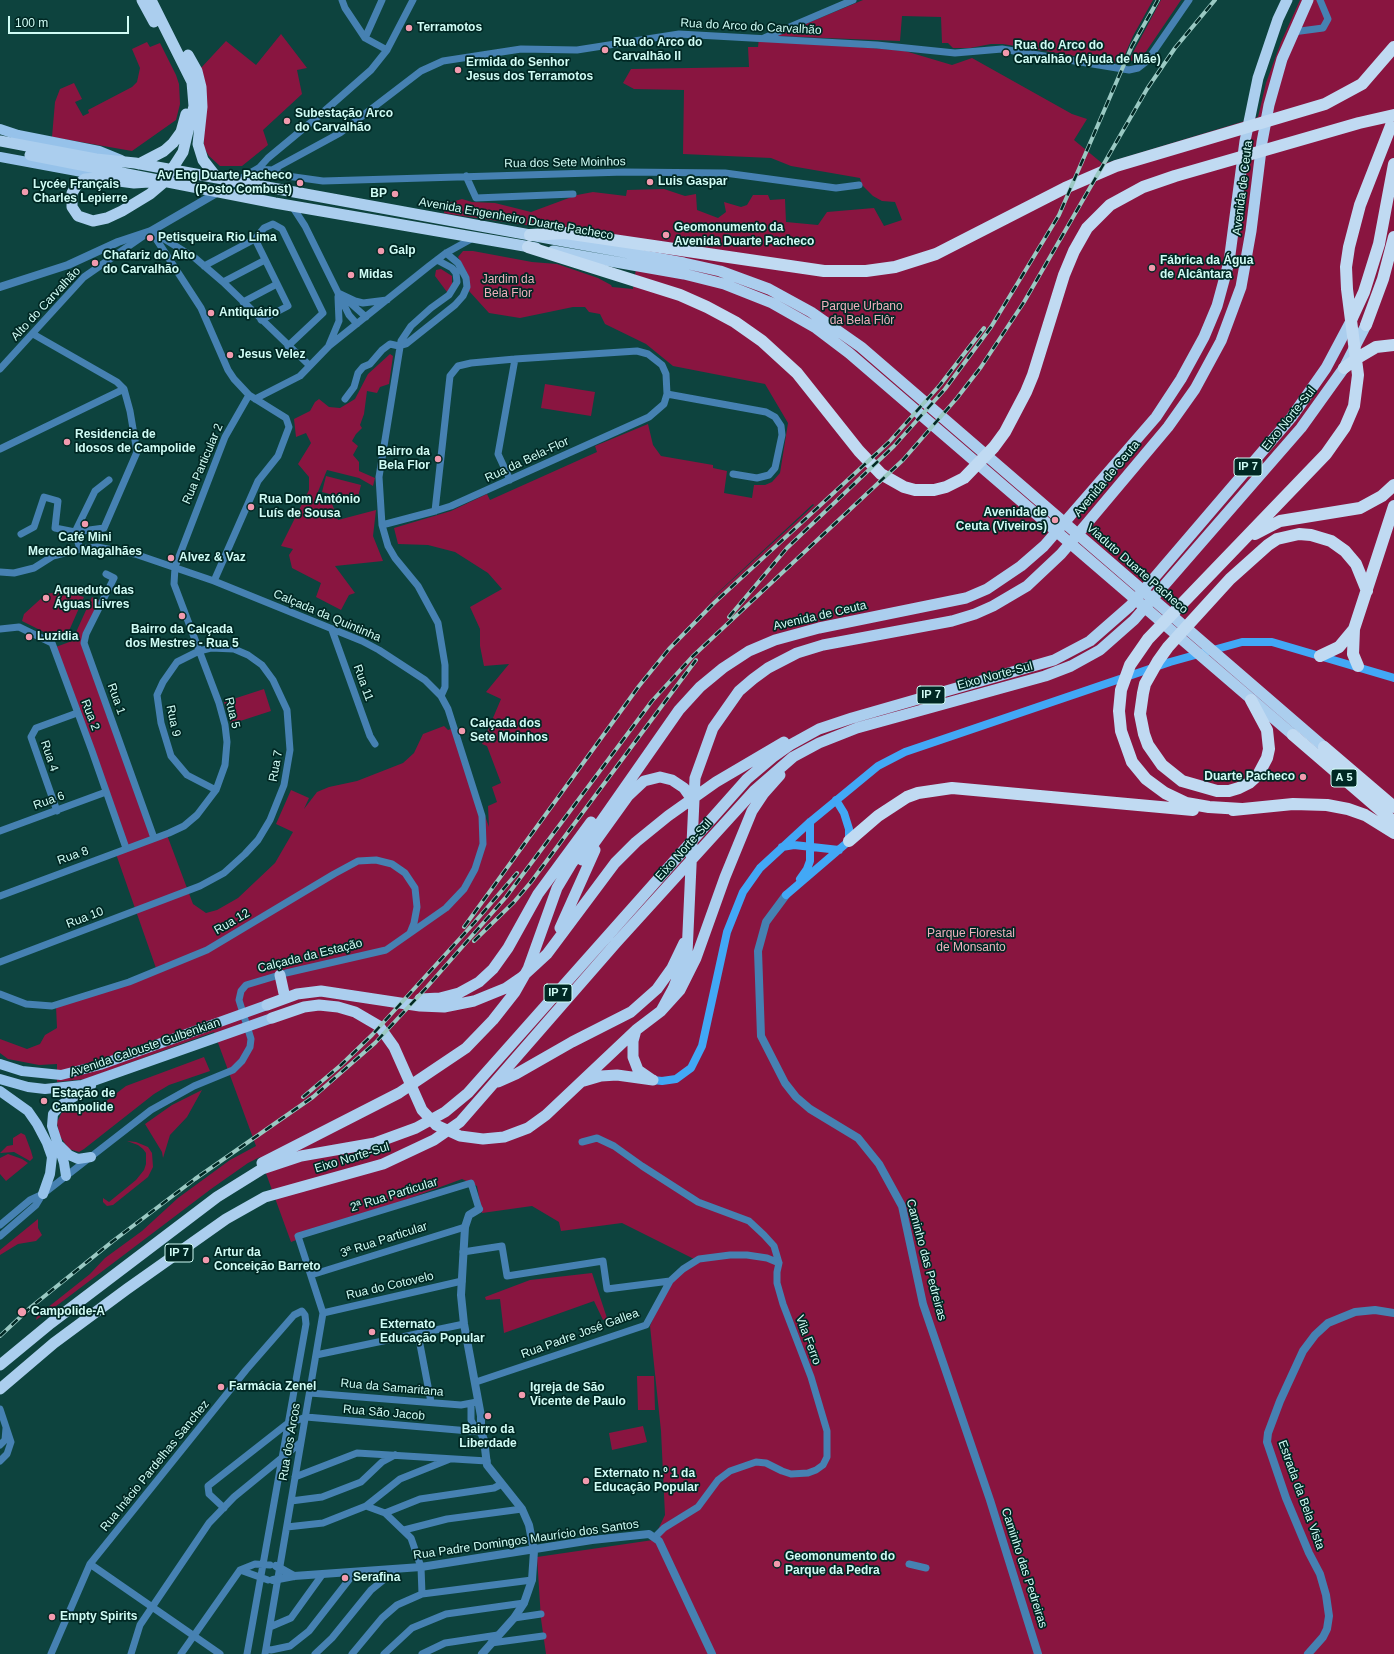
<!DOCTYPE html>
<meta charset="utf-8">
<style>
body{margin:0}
#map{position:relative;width:1394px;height:1654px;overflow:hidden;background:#0d433e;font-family:Arial,sans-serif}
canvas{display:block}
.scale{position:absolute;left:8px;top:16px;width:121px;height:18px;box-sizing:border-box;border:2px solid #d0fcf5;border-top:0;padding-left:5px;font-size:12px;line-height:14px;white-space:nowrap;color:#d0fcf5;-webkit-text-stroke:3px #002824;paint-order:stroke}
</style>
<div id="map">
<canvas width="1394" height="1654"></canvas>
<div class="scale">100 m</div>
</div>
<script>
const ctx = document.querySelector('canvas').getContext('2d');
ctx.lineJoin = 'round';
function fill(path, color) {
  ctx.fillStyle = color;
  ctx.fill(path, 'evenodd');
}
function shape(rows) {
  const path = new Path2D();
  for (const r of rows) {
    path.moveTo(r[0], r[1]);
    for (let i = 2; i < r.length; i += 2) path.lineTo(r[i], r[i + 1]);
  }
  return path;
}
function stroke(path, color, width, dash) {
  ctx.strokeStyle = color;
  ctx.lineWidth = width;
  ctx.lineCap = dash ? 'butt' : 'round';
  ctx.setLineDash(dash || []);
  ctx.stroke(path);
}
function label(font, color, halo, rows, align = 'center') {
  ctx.font = font + ' Arial,sans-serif';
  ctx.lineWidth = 3.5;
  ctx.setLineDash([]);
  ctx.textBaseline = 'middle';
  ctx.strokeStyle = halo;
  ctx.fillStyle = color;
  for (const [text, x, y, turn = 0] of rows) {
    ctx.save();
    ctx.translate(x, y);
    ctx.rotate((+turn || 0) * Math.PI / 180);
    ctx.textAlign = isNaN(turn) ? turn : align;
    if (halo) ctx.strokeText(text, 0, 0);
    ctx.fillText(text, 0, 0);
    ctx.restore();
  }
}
const green = shape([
 [863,0,1153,0,1133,36,1123,59,1117,63,1003,44,991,44,970,48,953,48,948,43,942,43,941,17,902,16,900,41,777,36],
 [1161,0,1181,0,1141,59,1135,62,1129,60],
 [1300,0,1394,0,1394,1654,546,1654,541,1619,537,1557,653,1540,665,1515,661,1431,650,1326,667,1285,694,1259,622,1223,561,1231,559,1222,532,1206,482,1213,477,1186,462,1179,291,1242,260,1157,248,1163,211,1189,59,1304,36,1320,37,1316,90,1274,105,1258,142,1231,178,1198,230,1160,256,1146,214,1032,86,1079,57,1082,57,1064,39,1065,8,1059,0,1053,0,1039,27,1049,40,1044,45,1035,57,1028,56,1006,157,971,116,854,127,849,53,648,72,641,92,597,102,602,85,642,156,838,167,835,193,904,206,913,217,910,238,898,275,863,293,832,276,824,291,790,309,798,304,809,317,792,329,787,357,781,403,763,414,753,423,734,444,726,448,730,454,728,489,827,488,806,497,802,492,787,501,783,487,746,482,744,501,699,486,692,509,664,484,666,480,646,480,629,470,607,502,589,488,573,455,552,428,545,398,544,394,528,451,511,487,494,490,500,597,452,595,446,648,424,653,445,661,456,713,465,713,468,727,471,724,493,752,498,754,485,765,485,772,482,780,473,788,423,765,384,673,366,646,344,605,324,600,314,589,312,585,307,573,307,520,318,489,313,469,291,469,277,458,257,463,251,473,251,532,262,557,264,598,278,611,285,612,287,633,289,640,241,449,214,444,213,445,202,448,203,462,199,472,202,495,203,531,212,577,195,593,192,626,196,627,190,664,189,685,196,696,194,697,210,718,218,726,212,724,202,741,207,747,205,753,195,768,195,770,200,785,199,786,222,818,225,827,212,874,208,884,226,902,220,895,202,882,201,873,196,862,185,860,178,791,166,771,158,683,154,684,90,634,89,623,83,631,69,749,67,748,47,758,47,759,38,905,51,952,65,972,58,1072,114,1087,119,1074,140,1103,164,1258,117,1266,83,1281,42],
 [813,504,814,505,708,602,713,597],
 [281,34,307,68,297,70,302,94,263,130,268,145,242,166,220,166,209,156,204,148,200,69,226,41,256,65],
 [147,42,150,47,160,43,176,75,179,84,180,104,176,120,132,151,52,137,55,102,60,89,74,83,82,99,75,102,83,116,89,113,88,110,132,87,137,82,140,68,132,49],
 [441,269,452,276,452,287,447,292,435,276,436,270],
 [390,354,393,356,389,384,380,387,377,393,367,391,364,414,360,425,362,428,356,434,352,441,358,446,353,455,359,462,359,471,375,478,373,486,359,478,327,470,317,494,331,501,338,520,376,510,373,536,383,561,335,566,355,593,349,595,341,610,316,597,321,583,292,568,289,555,293,549,281,546,309,490,309,477,298,464,311,443,306,433,296,437,294,419,310,411,315,402,319,399,329,407,340,408,355,399,368,374],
 [545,384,595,392,591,416,541,408],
 [326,476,361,485,357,501,322,492],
 [64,591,84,597,64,642,22,621,24,614,46,594],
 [264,689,271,711,231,724,224,702],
 [204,1057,210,1071,169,1085,154,1094,84,1149,79,1152,69,1149,59,1135,57,1122,63,1110,80,1110,105,1102,126,1086],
 [202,1090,187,1117,170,1135,163,1158,162,1152,145,1124,172,1105],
 [21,1133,25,1135,31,1151,33,1158,30,1161,14,1152,0,1153,7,1146,13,1145,13,1138],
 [127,1141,136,1142,148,1147,152,1153,153,1167,148,1177,113,1205,107,1206,103,1202,103,1198,109,1202,136,1180,144,1170,146,1164,146,1153,143,1149,138,1145],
 [8,1154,22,1159,28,1163,6,1181,0,1174,0,1158],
 [38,1219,38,1228,42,1235,36,1241,18,1244,0,1255,0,1250],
 [592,1273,607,1318,603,1320,594,1301,504,1333,500,1299,486,1300,485,1297,530,1280],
 [637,1376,654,1376,655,1410,638,1410],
 [643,1426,647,1442,612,1450,609,1433]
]);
const minor = shape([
 [342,0,345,8,365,38,387,50],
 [1293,32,1323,28,1328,19,1320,0],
 [365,38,382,0],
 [764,38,853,0],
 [258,169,272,170,340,133,421,71,443,61,521,49,577,50,679,34,877,45,955,53,1002,49,1129,70,1138,68,1147,61,1189,0],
 [258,169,268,158,321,114,371,70,387,50,413,0],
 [272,170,287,176,323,181,625,172,725,173,836,188,859,185],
 [466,176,476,198,573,194],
 [292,206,305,226,349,315,357,324],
 [151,231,201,308,228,370,234,379,249,395,286,418,289,427,278,456,258,481,214,581],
 [153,232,195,258,223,282,309,365],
 [255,239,288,306,261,320],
 [437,260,452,268,456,273,457,282,449,295,431,308,411,326,401,341,379,477,382,525,388,546,395,558,418,586,438,623,445,665,445,687,441,696],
 [204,266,255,239,264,228,273,224,282,229,323,313,288,346],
 [223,282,265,260],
 [338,293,355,301,363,303,387,300],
 [348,301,366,317],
 [243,302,277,284],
 [33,334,117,382,124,389,130,411,137,452,104,528,75,532,80,549],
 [329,345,339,321,338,297],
 [0,369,84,277,146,234],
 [667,394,766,412,775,417,781,426,782,435,775,468,769,475,757,478,733,474],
 [255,399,300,376,329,346,429,266,446,253,473,238],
 [345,399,354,387,358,373,363,367,370,364,382,350,390,344,399,346,406,344,455,305,463,296,467,287,466,278,458,263,446,253],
 [0,449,124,389],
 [510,480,498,454,515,359],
 [382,525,435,511,451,506,649,417,664,404,667,394,666,374,662,365,648,354,637,351,515,359,471,363,458,366,450,376,435,511],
 [21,534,34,527,44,497,58,501,55,528,75,532,95,491,109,480],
 [0,572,14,573,34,568,53,556,80,549,97,547,135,554,214,581,362,641,379,650,425,680,441,696,448,709,482,816,483,844,475,869,464,889,446,908,386,950,286,973,246,985,241,991,239,1000,251,1039,250,1047,242,1061,233,1070,194,1086,151,1110,43,1194,30,1200,0,1225],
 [106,574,114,578,86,634,84,643,154,838],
 [0,629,19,627,52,643,92,751,126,848],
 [332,630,370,736,375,744],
 [57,811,31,737,36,728,77,713],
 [0,831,106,792],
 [0,896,169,833,184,826,197,815,216,790,225,765,227,742,225,725,219,703,174,584,175,567,225,437,249,395],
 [0,962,200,886,224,873,245,854,258,840,270,820,284,785,290,750,287,710,273,680,262,665,248,655,234,649,211,648,199,651,177,662,163,682,157,695,161,723,171,756,187,775,216,790],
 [0,994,26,1004,52,1006,129,982,207,950,334,874,358,861,376,860,392,864,405,873,415,888,417,907,414,923,410,933],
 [582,1142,597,1138,614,1146,642,1166,698,1202,749,1221,764,1235,774,1246,779,1263,777,1272,777,1283,783,1304,811,1377,827,1431,827,1457,823,1465,816,1470,808,1473,791,1474,782,1471,766,1463,756,1462,730,1471,718,1480,698,1507,664,1528,655,1537],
 [0,1236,36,1205,42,1195],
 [463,1252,502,1246,507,1276,603,1261,607,1289,670,1281,683,1269,699,1259,730,1255,747,1255,767,1258,779,1263],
 [311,1275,465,1227],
 [323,1313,462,1281],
 [418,1334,431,1402],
 [316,1355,464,1324],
 [476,1382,646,1325,670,1281],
 [310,1393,461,1405,477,1402],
 [471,1404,471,1420,473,1424,481,1432],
 [0,1409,11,1442,7,1454,0,1461],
 [0,1445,5,1440,6,1428],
 [295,1477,357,1453,487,1461],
 [291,1501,322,1497,361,1482,382,1462,395,1455],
 [366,1506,400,1479,450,1459],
 [224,1508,209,1494,208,1486,287,1424,306,1417,481,1432],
 [385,1513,420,1499,494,1488,502,1484],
 [287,1527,323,1523,366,1506,385,1513,411,1538,421,1567,422,1594,397,1605,382,1618,352,1654],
 [404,1530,447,1519,522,1509],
 [90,1564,220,1654],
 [909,1564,926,1568],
 [240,1570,268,1580],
 [422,1594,532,1580],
 [514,1618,541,1614],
 [270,1627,291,1618,322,1575],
 [491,1643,543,1636],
 [266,1649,271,1650,290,1646,309,1631,355,1572],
 [51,1654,90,1564,246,1370,294,1315,302,1311,305,1315,306,1324,247,1654],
 [131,1654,140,1625,209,1523,234,1497,300,1443],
 [181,1654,240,1570,255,1564,270,1565],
 [265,1654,323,1313,298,1236,471,1183,479,1209],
 [315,1654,332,1638,371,1590,397,1569],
 [384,1654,412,1628,446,1614,524,1603],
 [422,1654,445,1643,498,1635]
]);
const tertiary = shape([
 [0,287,68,265,118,242,151,231,258,169],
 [786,895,766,922,758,951,761,1036,785,1083,796,1097,810,1109,858,1138,879,1164,902,1206,923,1304,990,1500,1038,1654],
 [479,1209,469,1215,465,1227,461,1295,464,1324,481,1416,481,1432,484,1440,487,1465,522,1509,529,1525,534,1551,532,1580,524,1603,514,1618,482,1654],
 [276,1566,294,1576],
 [273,1580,294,1576,421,1567,592,1540,649,1534,659,1541,712,1654],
 [1308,1654,1323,1637,1327,1629,1329,1616,1326,1595,1320,1574,1309,1553,1286,1498,1267,1442,1268,1433,1280,1401,1303,1351,1315,1335,1328,1323,1355,1312,1375,1310,1394,1313]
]);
const secondary = shape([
 [782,847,794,845,839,850],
 [800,879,807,869,810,861,810,822],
 [786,895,849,841,849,829,844,813,836,800],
 [653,1080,662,1081,676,1079,691,1068,702,1046,727,932,743,892,760,868,810,822,878,766,905,752,1170,662,1242,642,1272,642,1394,678]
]);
const primary = shape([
 [0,129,18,135,99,151,121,160],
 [0,157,82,172,105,173],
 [0,1064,22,1071,61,1075,100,1065,267,1005],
 [0,1079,28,1087,45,1089,82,1085,272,1018],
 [0,1091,28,1111,37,1124,47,1143,52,1157,50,1174,43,1194],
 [60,1146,69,1155,78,1159,91,1157],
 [66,1176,64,1163,52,1126,53,1114,61,1105,91,1086]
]);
const trunk = shape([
 [142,0,154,22],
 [188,55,197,71,201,87,202,107,198,144,203,160,217,178],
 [0,141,96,159,135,163,684,263,720,271,769,289,811,312,861,347,1324,747],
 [30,155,275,203,536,248],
 [139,164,164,151,173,143,181,132,186,114],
 [149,182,134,183,96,178,85,179,77,185,72,193,72,207,78,216,93,221,107,218,122,211,150,194,163,183,183,152,194,106,192,82,151,0],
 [553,251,684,274,724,284,772,303,816,328,849,353,1293,735],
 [582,860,628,796,644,781,660,777,672,780,684,788,691,798,692,804],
 [560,928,595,850],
 [280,975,285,998],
 [420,999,440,998,459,993,479,982,493,969,508,948,538,894,591,822],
 [267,1005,297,994,321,991,420,1006,444,1007,474,1001,506,988,522,977,547,954,615,863,636,842,668,816,716,782,784,742],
 [661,1011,673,989,687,954,695,778,713,728,739,691,753,679,768,668,797,653,823,645,952,621,975,614,993,606,1027,586,1061,554,1089,521,1168,427,1195,389,1221,341,1241,287,1251,231,1262,142,1269,105,1282,59,1308,0],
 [272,1018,304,1007,319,1005,338,1007,355,1012,379,1026,394,1047,422,1110,436,1125,460,1136,483,1139,504,1137,528,1128,546,1115,636,1030,661,1011,680,990,696,958,725,877,752,811,764,793,780,775],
 [636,1030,633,1041,633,1057,638,1070,651,1079],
 [584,1081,601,1076,617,1075,653,1080],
 [498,1082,516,1074,572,1042,631,1012,657,989,672,968,684,943],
 [262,1163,399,1093,466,1048,493,1020,515,992,528,969,557,888,572,863,679,710,700,687,723,668,749,651,775,640,819,628,966,598,987,589,1021,566,1044,546,1156,417,1181,379,1204,337,1217,306,1229,262,1245,141,1258,78,1278,19,1287,0],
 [0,1365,51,1323,217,1197,262,1169,301,1156,375,1143,416,1128,445,1112,468,1093,747,779,773,757,790,745,819,729,852,718,1054,660,1090,641,1130,606,1291,418,1326,368,1352,319],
 [0,1389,54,1343,127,1289,226,1219,265,1197,383,1164,434,1140,460,1122,616,943,754,791,793,757,819,743,857,728,1045,676,1071,666,1100,650,1134,620,1301,428,1344,368,1366,325]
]);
const motorway = shape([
 [530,235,565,233,824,271,866,271,895,267,936,254,1065,188,1116,166,1325,104,1362,84,1394,47],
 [528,247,680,295,707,307,735,322,762,341,797,373,859,451,881,474,904,487,915,490,934,490,946,487,964,478,994,447,1005,432,1026,392,1033,375,1064,275,1074,251,1087,228,1110,205,1143,187,1175,176,1359,123,1394,115],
 [1352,318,1364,292,1379,244,1394,164],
 [1366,325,1383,279,1394,237],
 [1344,368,1359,357,1376,347,1394,345],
 [1255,534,1280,521,1360,508,1382,496,1394,485],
 [1320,656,1339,647,1354,629],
 [1358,666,1353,654,1354,629,1394,506],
 [1251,700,1267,730,1269,749,1267,758,1258,775,1249,783,1239,788,1229,791,1217,791,1182,781,1162,765,1148,745,1144,734,1140,714,1143,693,1145,684,1158,661,1168,647,1230,579,1268,545,1277,539,1299,534,1311,535,1331,541,1345,551,1356,564,1367,591],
 [1293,735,1394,822],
 [1324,747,1394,807],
 [1242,809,1209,807,1186,803,1165,793,1146,779,1132,762,1121,731,1119,711,1121,690,1130,665,1148,639,1326,454,1345,427,1354,406,1358,375,1347,289,1346,267,1349,247,1360,205,1394,118],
 [1233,810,1293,804,1327,805,1348,809,1365,815,1394,833],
 [849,841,878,816,907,797,918,793,952,788,1193,810]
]);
const rail = shape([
 [729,617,787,548,894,446,945,389,991,327,1059,215,1132,46,1158,0],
 [464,927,639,686,669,649,714,603,889,442,940,385,984,328],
 [474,941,514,902,531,882,696,660],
 [303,1097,341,1065,372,1035,474,923,517,873],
 [0,1336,31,1307,113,1241,195,1179,313,1097,375,1043,427,987,506,897,652,701,693,656,903,460,957,398,981,367,1024,302,1147,89,1175,48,1215,0]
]);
const markers = [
 [409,28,4,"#f29aae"],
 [605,50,4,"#f29aae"],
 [1006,53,4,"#f29aae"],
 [458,70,4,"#f29aae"],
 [287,121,4,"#f29aae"],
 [650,182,4,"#f29aae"],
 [300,183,4,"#f29aae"],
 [25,192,4,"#f29aae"],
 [395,194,4,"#f29aae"],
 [666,235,4,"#f29aae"],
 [150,238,4,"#f29aae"],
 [381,251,4,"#f29aae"],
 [95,263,4,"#f29aae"],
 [1152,268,4,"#f29aae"],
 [351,275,4,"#f29aae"],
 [211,313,4,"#f29aae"],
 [230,355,4,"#f29aae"],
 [67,442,4,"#f29aae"],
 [438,459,4,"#f29aae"],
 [251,507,4,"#f29aae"],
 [1055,520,4,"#f29aae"],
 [85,524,4,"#f29aae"],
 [171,558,4,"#f29aae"],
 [46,598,4,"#f29aae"],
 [182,616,4,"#f29aae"],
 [29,637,4,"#f29aae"],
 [462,731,4,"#f29aae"],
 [1303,777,4,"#f29aae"],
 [44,1101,4,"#f29aae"],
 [206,1260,4,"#f29aae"],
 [22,1312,5,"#f29aae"],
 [372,1332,4,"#f29aae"],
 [221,1387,4,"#f29aae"],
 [522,1395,4,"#f29aae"],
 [488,1416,4,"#f29aae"],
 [586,1481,4,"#f29aae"],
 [777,1564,4,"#f29aae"],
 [345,1578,4,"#f29aae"],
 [52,1617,4,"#f29aae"]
];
const shields = [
 [1248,467,28],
 [931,695,28],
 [1344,778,26],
 [558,993,28],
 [179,1253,28]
];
const shieldNames = [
 ["IP 7",1248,467],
 ["IP 7",931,695],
 ["A 5",1344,778],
 ["IP 7",558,993],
 ["IP 7",179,1253]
];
const streetNames = [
 ["Rua do Arco do Carvalhão",751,27,3],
 ["Rua dos Sete Moinhos",565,163,-1],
 ["Avenida de Ceuta",1243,188,-83],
 ["Avenida Engenheiro Duarte Pacheco",516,219,10],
 ["Alto do Carvalhão",46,304,-47],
 ["Eixo Norte-Sul",1289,419,-51],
 ["Rua da Bela-Flor",527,460,-25],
 ["Rua Particular 2",203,464,-67],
 ["Avenida de Ceuta",1107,479,-50],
 ["Viaduto Duarte Pacheco",1137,569,41],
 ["Calçada da Quintinha",327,616,23],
 ["Avenida de Ceuta",820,616,-13],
 ["Eixo Norte-Sul",995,676,-15],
 ["Rua 11",363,683,70],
 ["Rua 1",116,699,70],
 ["Rua 5",232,713,76],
 ["Rua 2",90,715,69],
 ["Rua 9",173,721,78],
 ["Rua 4",49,756,71],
 ["Rua 7",276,766,-80],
 ["Rua 6",49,801,-20],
 ["Eixo Norte-Sul",684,850,-48],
 ["Rua 8",73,856,-20],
 ["Rua 10",85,918,-21],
 ["Rua 12",232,922,-30],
 ["Calçada da Estação",310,956,-14],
 ["Avenida Calouste Gulbenkian",145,1048,-19],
 ["Eixo Norte-Sul",352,1158,-17],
 ["2ª Rua Particular",394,1195,-17],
 ["3ª Rua Particular",384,1240,-18],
 ["Caminho das Pedreiras",926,1260,75],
 ["Rua do Cotovelo",390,1286,-13],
 ["Rua Padre José Gallea",580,1334,-20],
 ["Vila Ferro",808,1340,69],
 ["Rua da Samaritana",392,1388,5],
 ["Rua São Jacob",384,1413,5],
 ["Rua dos Arcos",290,1442,-80],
 ["Rua Inácio Pardelhas Sanchez",155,1466,-51],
 ["Estrada da Bela Vista",1301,1495,70],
 ["Rua Padre Domingos Maurício dos Santos",526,1540,-8],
 ["Caminho das Pedreiras",1024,1568,72]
];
const poiNames = [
 ["Terramotos",417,28],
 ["Rua do Arco do",613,43],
 ["Carvalhão II",613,57],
 ["Rua do Arco do",1014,46],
 ["Carvalhão (Ajuda de Mãe)",1014,60],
 ["Ermida do Senhor",466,63],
 ["Jesus dos Terramotos",466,77],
 ["Subestação Arco",295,114],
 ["do Carvalhão",295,128],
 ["Av Eng Duarte Pacheco",292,176,"right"],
 ["(Posto Combust)",292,190,"right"],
 ["Luis Gaspar",658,182],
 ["Lycée Français",33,185],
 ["Charles Lepierre",33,199],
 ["BP",387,194,"right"],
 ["Geomonumento da",674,228],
 ["Avenida Duarte Pacheco",674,242],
 ["Petisqueira Rio Lima",158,238],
 ["Galp",389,251],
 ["Chafariz do Alto",103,256],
 ["do Carvalhão",103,270],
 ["Fábrica da Água",1160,261],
 ["de Alcântara",1160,275],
 ["Midas",359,275],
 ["Antiquário",219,313],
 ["Jesus Velez",238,355],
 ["Residencia de",75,435],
 ["Idosos de Campolide",75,449],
 ["Bairro da",430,452,"right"],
 ["Bela Flor",430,466,"right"],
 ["Rua Dom António",259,500],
 ["Luís de Sousa",259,514],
 ["Avenida de",1047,513,"right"],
 ["Ceuta (Viveiros)",1047,527,"right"],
 ["Café Mini",85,538,"center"],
 ["Mercado Magalhães",85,552,"center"],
 ["Alvez & Vaz",179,558],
 ["Aqueduto das",54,591],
 ["Águas Livres",54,605],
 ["Bairro da Calçada",182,630,"center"],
 ["dos Mestres - Rua 5",182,644,"center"],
 ["Luzidia",37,637],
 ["Calçada dos",470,724],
 ["Sete Moinhos",470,738],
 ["Duarte Pacheco",1295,777,"right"],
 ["Estação de",52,1094],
 ["Campolide",52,1108],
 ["Artur da",214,1253],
 ["Conceição Barreto",214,1267],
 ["Campolide-A",31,1312],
 ["Externato",380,1325],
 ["Educação Popular",380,1339],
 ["Farmácia Zenel",229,1387],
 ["Igreja de São",530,1388],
 ["Vicente de Paulo",530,1402],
 ["Bairro da",488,1430,"center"],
 ["Liberdade",488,1444,"center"],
 ["Externato n.º 1 da",594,1474],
 ["Educação Popular",594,1488],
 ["Geomonumento do",785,1557],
 ["Parque da Pedra",785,1571],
 ["Serafina",353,1578],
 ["Empty Spirits",60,1617]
];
const parkNames = [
 ["Jardim da",508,280],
 ["Bela Flor",508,294],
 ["Parque Urbano",862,307],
 ["da Bela Flôr",862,321],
 ["Parque Florestal",971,934],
 ["de Monsanto",971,948]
];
fill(green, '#891540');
stroke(minor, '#4681b2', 7);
stroke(tertiary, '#4681b2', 8);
stroke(secondary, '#42a8f6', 8);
stroke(primary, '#96c2ea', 10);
stroke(trunk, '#abceee', 11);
stroke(motorway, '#c0daf2', 12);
stroke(rail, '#9ac9c3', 4);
stroke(rail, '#002824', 2.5, [8]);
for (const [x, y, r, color] of markers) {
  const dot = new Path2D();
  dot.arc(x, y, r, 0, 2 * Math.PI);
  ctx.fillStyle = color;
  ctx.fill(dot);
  stroke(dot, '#002824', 1.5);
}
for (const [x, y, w] of shields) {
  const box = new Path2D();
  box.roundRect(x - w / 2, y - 9, w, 18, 3);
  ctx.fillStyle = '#002824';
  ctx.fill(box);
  stroke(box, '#d0fcf5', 1);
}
label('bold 11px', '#d0fcf5', null, shieldNames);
label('12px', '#d0fcf5', '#002824', streetNames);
label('bold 12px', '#d0fcf5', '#002824', poiNames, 'left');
label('12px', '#efb0bd', '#002824', parkNames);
</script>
